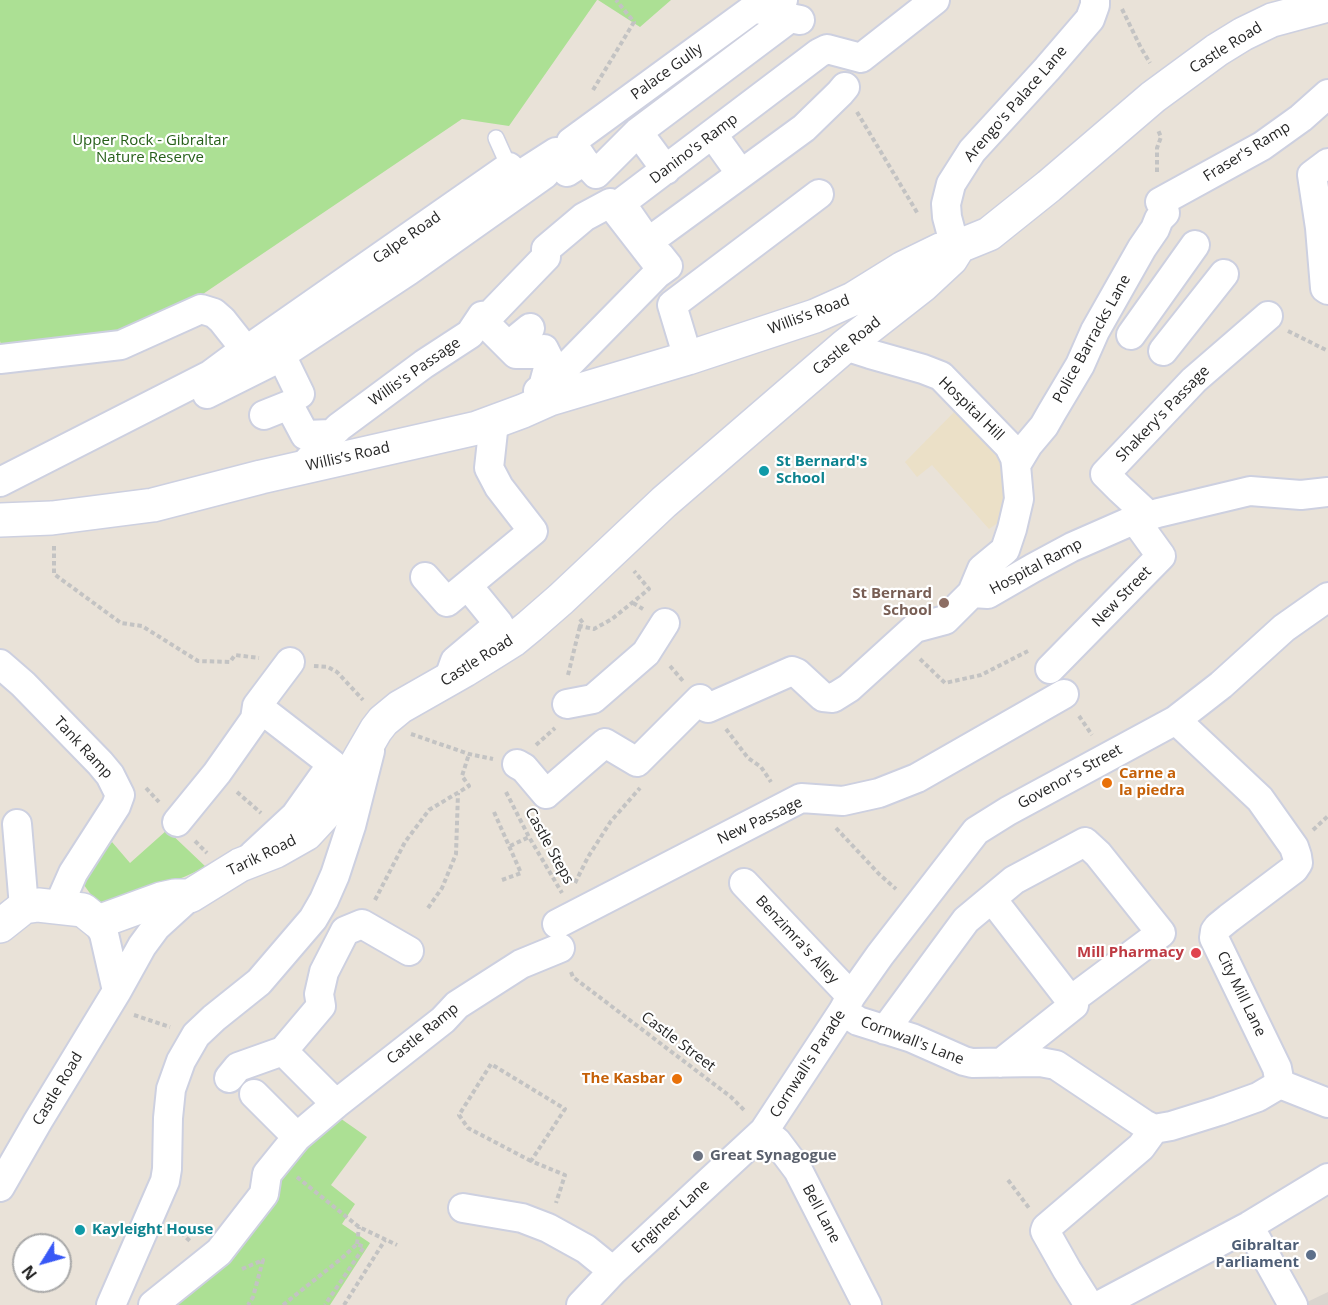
<!DOCTYPE html>
<meta charset="utf-8">
<style>
body{margin:0}
#map{position:relative;width:1328px;height:1305px;overflow:hidden;background:#e9e2d8;font-family:"Open Sans",sans-serif}
canvas{display:block}
.north{position:absolute;left:12px;top:1233px;width:60px;height:60px;box-sizing:border-box;background:#fff;border:2px solid #a9a9a9;border-radius:50%;rotate:233deg;font-size:16px;font-weight:700;line-height:24px;text-align:center;color:#272727}
.north::after{content:'';display:block;margin:auto;width:21px;height:27px;background:#3858f6;clip-path:polygon(50% 0,100% 100%,50% 72%,0 100%)}
</style>
<div id="map">
<canvas width="1328" height="1305"></canvas>
<div class="north">N</div>
</div>
<script>
const ctx = document.querySelector('canvas').getContext('2d');
ctx.lineJoin = 'round';
function fill(path, color) {
  ctx.fillStyle = color;
  ctx.fill(path, 'evenodd');
}
function shape(rows) {
  const path = new Path2D();
  for (const r of rows) {
    path.moveTo(r[0], r[1]);
    for (let i = 2; i < r.length; i += 2) path.lineTo(r[i], r[i + 1]);
  }
  return path;
}
function stroke(path, color, width, dash) {
  ctx.strokeStyle = color;
  ctx.lineWidth = width;
  ctx.lineCap = dash ? 'butt' : 'round';
  ctx.setLineDash(dash || []);
  ctx.stroke(path);
}
function label(font, color, halo, rows, align = 'center') {
  ctx.font = font + ' "Open Sans",sans-serif';
  ctx.lineWidth = 4.5;
  ctx.setLineDash([]);
  ctx.textBaseline = 'middle';
  ctx.strokeStyle = halo;
  ctx.fillStyle = color;
  for (const [text, x, y, turn = 0] of rows) {
    ctx.save();
    ctx.translate(x, y);
    ctx.rotate((+turn || 0) * Math.PI / 180);
    ctx.textAlign = isNaN(turn) ? turn : align;
    if (halo) ctx.strokeText(text, 0, 0);
    ctx.fillText(text, 0, 0);
    ctx.restore();
  }
}
const education = shape([
 [959,407,1003,456,1009,472,1002,520,989,529,932,465,917,477,905,462]
]);
const green = shape([
 [0,0,597,0,509,126,462,119,200,296,118,335,3,351,0,341],
 [598,0,671,0,640,27],
 [167,830,206,867,184,877,100,907,81,881,112,842,130,863],
 [337,1116,367,1137,331,1185,355,1204,342,1224,370,1243,330,1305,168,1305]
]);
const plaza = shape([
 [1328,1292,1328,1305,1306,1305,1305,1303]
]);
const path = shape([
 [1122,9,1141,48,1150,63],
 [593,90,634,22,616,0],
 [857,112,918,214],
 [1157,172,1157,148,1161,137,1158,130],
 [1288,331,1328,351],
 [54,546,54,574,121,623,142,626,198,661,230,662,235,655,259,658],
 [633,603,643,609],
 [580,619,583,623,580,626,594,629,612,619,649,589,634,571],
 [920,659,945,683,981,675,1028,651],
 [314,666,328,667,337,672,363,700],
 [670,666,683,681],
 [568,675,580,626],
 [1079,716,1092,735],
 [726,729,748,758,761,767,771,782],
 [411,734,469,754,493,759],
 [536,745,555,728],
 [146,788,159,802],
 [237,792,261,813],
 [506,792,529,837,562,893],
 [494,812,521,873,502,880],
 [836,828,879,874,896,889],
 [1313,830,1328,816],
 [195,841,207,853],
 [510,846,529,837],
 [575,883,588,857,611,821,640,788],
 [375,900,405,842,429,810,469,786,462,776,469,754],
 [428,908,442,888,456,854,458,793],
 [571,972,573,977,731,1097,745,1111],
 [134,1015,170,1027],
 [531,1161,468,1128,459,1115,491,1064,565,1109,531,1161,565,1175,556,1203],
 [297,1177,359,1227,397,1245],
 [1008,1180,1029,1208],
 [175,1228,190,1241],
 [357,1244,359,1227],
 [242,1269,263,1260,253,1297,248,1305],
 [283,1305,342,1258,357,1244,364,1247,325,1305],
 [344,1305,385,1240]
]);
const lane = shape([
 [496,138,509,167]
]);
const street = shape([
 [783,0,761,10,758,6,753,9,571,142,584,161,596,174,638,132,790,18,800,20],
 [845,87,840,93,804,128,648,242,621,203,819,53,827,49,861,58,935,0],
 [638,132,666,170],
 [713,135,741,174],
 [1328,163,1312,175,1320,228,1325,288,1328,290],
 [1160,202,1262,146,1301,118,1328,94],
 [957,247,951,232,947,217,946,204,951,184,972,151,1047,69,1090,19,1095,5,1095,0],
 [490,315,546,257,546,249,584,217,610,203,662,270],
 [490,315,488,326,516,354,535,354,544,349,550,361,543,387,538,391],
 [1131,335,1195,245],
 [508,346,530,328],
 [845,346,870,354,923,369,941,376,1009,446,1015,458,1016,465,1019,499,1012,529,1005,550,982,569,972,593],
 [1163,351,1224,274],
 [281,355,300,394],
 [688,358,672,305,819,194],
 [0,359,121,345,201,309,214,313,222,320,245,349],
 [207,394,269,363,281,355,408,271,545,174],
 [542,403,559,374,657,274,668,266,660,256],
 [264,415,289,405,305,435,332,434],
 [1016,465,1028,445,1044,426,1052,412,1080,365,1095,331,1142,248,1155,229,1159,219,1165,213],
 [302,468,326,440,339,427,424,364,470,334,482,316,490,315],
 [0,482,210,375,245,349,254,345,509,167,517,177,556,152,567,172,584,161],
 [1149,516,1120,489,1105,474,1194,380,1268,316],
 [425,577,447,602,533,531,499,487,489,468,494,422],
 [0,664,23,684,100,763,110,775,120,795,116,806,73,873,58,907],
 [1050,669,1161,556,1135,520],
 [451,672,455,661,499,624,468,586],
 [567,704,593,699,646,653,665,623],
 [708,708,792,671,797,673,823,697,833,698,849,688,915,628,945,620,972,593,988,594,1033,568,1072,547,1129,522,1158,513,1250,491,1301,495,1328,492],
 [1176,720,1260,799,1294,847,1297,856,1298,863,1294,869,1229,918,1218,927,1215,931,1214,938,1277,1068,1280,1084],
 [517,764,524,768,546,794,605,743,637,762,700,699],
 [177,822,217,773,255,719,257,706,290,662],
 [17,824,24,907],
 [253,855,295,816,332,764,257,706],
 [744,883,851,996],
 [992,899,1074,1005,1001,1063],
 [98,922,104,934,117,991],
 [557,924,801,798,843,801,879,793,917,778,1064,694],
 [843,1011,858,1021,912,1038,964,1061,972,1063,1040,1062,1056,1065,1144,1124,1154,1129,1171,1126,1219,1111,1258,1097,1280,1084],
 [885,1030,966,920,1014,880,1085,842,1098,854,1161,933,1071,1000],
 [283,1051,321,1006,319,994,324,972,345,931,362,924,409,951],
 [229,1078,238,1067,283,1051,336,1104],
 [1280,1084,1328,1103],
 [254,1094,297,1137],
 [764,1131,777,1142,798,1170,867,1305],
 [0,1187,38,1121,117,991,142,946,156,927,190,896],
 [463,1208,522,1218,548,1228,586,1249,613,1271],
 [1249,1226,1293,1305],
 [111,1305,165,1181,167,1169,168,1118,171,1089,181,1061,196,1035,214,1018,259,982,313,919,324,900,335,875,351,826,370,751],
 [153,1305,219,1252,264,1194,267,1174,297,1137,336,1104,443,1020,457,1005,521,964,560,948],
 [581,1305,613,1271,764,1131,843,1011,851,996,880,955,976,831,1008,811,1176,720,1221,685,1284,628,1328,597],
 [1089,1305,1067,1270,1045,1231,1046,1228,1141,1147,1154,1129],
 [1100,1305,1249,1226,1328,1178]
]);
const secondary = shape([
 [0,520,52,518,153,505,261,477,477,428,523,411,550,399,688,358,815,316,853,299,903,268,940,250,957,247,989,234,1049,186,1153,97,1217,50,1243,34,1272,20,1328,5],
 [0,926,24,907,38,905,83,910,98,922,161,899,175,896,190,896,240,865,276,851,306,834,332,806,376,730,383,721,400,707,465,670,494,652,513,640,530,626,561,599,664,502,845,346,923,285,951,259,956,251]
]);
const markers = [
 [764,471,6,"#0f9aa8"],
 [944,603,6,"#8d6e63"],
 [1107,783,6,"#e8710a"],
 [1196,953,6,"#e0444e"],
 [677,1079,6,"#e8710a"],
 [698,1156,6,"#6b7280"],
 [80,1230,6,"#0f9aa8"],
 [1311,1255,6,"#5c6f8a"]
];
const streetNames = [
 ["Castle Road",1226,48,-32],
 ["Palace Gully",667,72,-36],
 ["Arengo's Palace Lane",1016,104,-49],
 ["Danino's Ramp",694,149,-37],
 ["Fraser's Ramp",1247,152,-32],
 ["Calpe Road",407,238,-35],
 ["Willis’s Road",809,315,-21],
 ["Police Barracks Lane",1092,339,-61],
 ["Castle Road",847,346,-39],
 ["Willis's Passage",415,372,-35],
 ["Hospital Hill",971,409,44],
 ["Shakery's Passage",1163,414,-46],
 ["Willis’s Road",348,457,-13],
 ["Hospital Ramp",1036,567,-28],
 ["New Street",1122,597,-46],
 ["Castle Road",477,661,-32],
 ["Tank Ramp",83,748,47],
 ["Govenor's Street",1070,777,-29],
 ["New Passage",760,821,-25],
 ["Castle Steps",549,846,61],
 ["Tarik Road",262,856,-26],
 ["Benzimra's Alley",797,940,47],
 ["City Mill Lane",1241,994,64],
 ["Castle Ramp",423,1034,-39],
 ["Cornwall's Lane",912,1041,21],
 ["Castle Street",678,1042,37],
 ["Cornwall's Parade",808,1064,-57],
 ["Castle Road",58,1089,-59],
 ["Bell Lane",821,1214,62],
 ["Engineer Lane",671,1217,-43]
];
const parkNames = [
 ["Upper Rock - Gibraltar",150,141],
 ["Nature Reserve",150,158]
];
const cultureNames = [
 ["St Bernard's",776,462],
 ["School",776,479],
 ["Kayleight House",92,1230]
];
const educationNames = [
 ["St Bernard",932,594],
 ["School",932,611]
];
const foodNames = [
 ["Carne a",1119,774],
 ["la piedra",1119,791],
 ["The Kasbar",665,1079,"right"]
];
const healthNames = [
 ["Mill Pharmacy",1184,953]
];
const worshipNames = [
 ["Great Synagogue",710,1156]
];
const serviceNames = [
 ["Gibraltar",1299,1246],
 ["Parliament",1299,1263]
];
fill(education, '#ebe0c7');
fill(green, '#ace094');
fill(plaza, '#dad5cf');
stroke(lane, '#cdd0e0', 18);
stroke(street, '#cdd0e0', 32);
stroke(secondary, '#cdd0e0', 36);
stroke(path, '#c3c3c3', 4, [4.5, 3]);
stroke(lane, '#fff', 15);
stroke(street, '#fff', 28);
stroke(secondary, '#fff', 33);
for (const [x, y, r, color] of markers) {
  const dot = new Path2D();
  dot.arc(x, y, r, 0, 2 * Math.PI);
  ctx.fillStyle = color;
  ctx.fill(dot);
  stroke(dot, '#fff', 2);
}
label('15px', '#272727', '#fff', streetNames);
label('15px', '#27601a', '#fff', parkNames);
label('bold 15px', '#0d838f', '#fff', cultureNames, 'left');
label('bold 15px', '#785e54', '#fff', educationNames, 'right');
label('bold 15px', '#c56008', '#fff', foodNames, 'left');
label('bold 15px', '#be3a42', '#fff', healthNames, 'right');
label('bold 15px', '#5b616d', '#fff', worshipNames, 'left');
label('bold 15px', '#4e5e75', '#fff', serviceNames, 'right');
</script>
